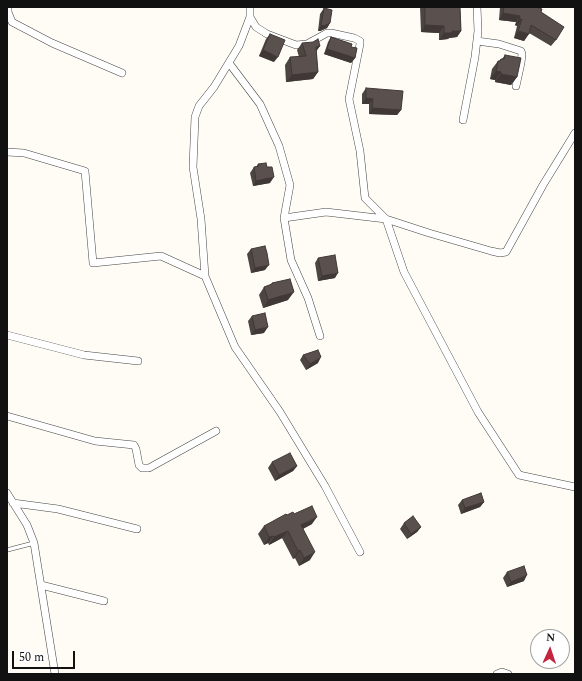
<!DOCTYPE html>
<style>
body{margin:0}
#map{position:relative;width:582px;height:681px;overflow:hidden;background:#fffcf5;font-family:Spectral,serif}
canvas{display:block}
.frame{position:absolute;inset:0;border:8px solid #111;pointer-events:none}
.north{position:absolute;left:530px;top:629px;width:40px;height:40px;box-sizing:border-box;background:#fff;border:1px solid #a0a0a0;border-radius:50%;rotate:3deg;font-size:11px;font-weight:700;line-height:16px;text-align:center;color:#111}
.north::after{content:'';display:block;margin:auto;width:14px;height:18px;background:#c5253e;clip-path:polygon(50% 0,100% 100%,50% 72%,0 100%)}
.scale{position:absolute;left:12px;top:651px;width:63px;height:18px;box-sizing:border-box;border:2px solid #111;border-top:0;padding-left:5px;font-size:12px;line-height:14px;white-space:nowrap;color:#111;-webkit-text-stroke:3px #fff;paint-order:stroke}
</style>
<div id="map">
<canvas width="582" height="681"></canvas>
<div class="frame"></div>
<div class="north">N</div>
<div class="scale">50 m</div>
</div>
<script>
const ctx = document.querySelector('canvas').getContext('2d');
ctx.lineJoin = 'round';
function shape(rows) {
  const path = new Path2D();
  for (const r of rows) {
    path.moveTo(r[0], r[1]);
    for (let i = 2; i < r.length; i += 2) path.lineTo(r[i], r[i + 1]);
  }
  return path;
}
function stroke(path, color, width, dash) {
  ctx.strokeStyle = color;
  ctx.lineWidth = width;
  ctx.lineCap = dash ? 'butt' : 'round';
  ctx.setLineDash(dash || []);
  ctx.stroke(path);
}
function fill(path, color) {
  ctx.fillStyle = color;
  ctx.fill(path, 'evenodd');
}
const lane = shape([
 [7,550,34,543]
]);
const street = shape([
 [8,7,8,12,12,22,52,43,122,73],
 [250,7,250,17,239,46,214,87,199,106,195,117,193,167,201,219,205,276,235,347,280,412,325,486,360,552],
 [250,17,256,27,267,34,296,45,307,44,327,33,331,33,354,38,360,41,360,44,349,99,360,151,365,198,386,219,404,272,478,412,519,475,575,487],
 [477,41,499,44,521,51,522,54,521,63,516,86],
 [229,63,260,104,279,146,290,185,284,218,291,260,308,298,320,336],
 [463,120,475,57,478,31,477,7],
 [7,152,24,153,85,171,93,263,161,256,205,276],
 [284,218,326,212,386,219,429,233,491,251,500,253,506,252,543,185,575,133],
 [7,335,84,355,138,361],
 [7,416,95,441,134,445,136,449,139,465,142,468,149,468,216,431],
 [7,493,27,525,34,543,55,674],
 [13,503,58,509,137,529],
 [41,585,104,601],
 [497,674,502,672,508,674]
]);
const wall = shape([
 [420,7,460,7,461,31,457,37,449,38,448,39,439,40,439,33,421,32],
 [500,7,536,7,541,12,556,40,551,46,529,33,524,41,514,38,517,26,515,25,516,22,499,20],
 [324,8,330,23,327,28,320,31,318,31,320,14],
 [270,34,274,62,259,56,266,39],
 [331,37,351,47,355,58,351,63,324,54,328,42],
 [302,43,320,46,316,51,318,72,313,79,286,82,285,65,290,57,299,57,297,50],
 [505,55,517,77,511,85,495,82,495,80,490,79,492,69,498,61,499,61,501,59,502,59],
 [366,88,401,110,397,115,369,114,369,104,362,104,362,94],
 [258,164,267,167,270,183,253,186,250,173,254,167,256,167],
 [251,249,265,270,251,273,247,254],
 [318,258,335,278,318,281,315,263],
 [272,283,288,300,263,308,259,295,264,287,271,285],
 [252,316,264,333,251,335,248,321],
 [303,355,318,363,306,370,300,360],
 [272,462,297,466,293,471,275,481,268,468],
 [462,500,484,502,480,507,461,514,458,505],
 [287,515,312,524,303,529,310,560,299,566,295,558,293,559,282,538,269,545,268,543,264,545,258,534,264,526],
 [404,523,421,527,417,532,407,539,400,529],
 [507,572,524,581,507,587,503,578]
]);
const shadedWall = shape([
 [503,13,520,16,516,22,499,20],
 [519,19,522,19,517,26,515,25],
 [330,23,327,28,320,31,318,31,321,25],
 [425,25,444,26,439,33,421,32],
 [452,31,461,31,457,37,449,38,448,39,439,40,444,33],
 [518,31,529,34,524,41,514,38],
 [320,46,315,53,316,47],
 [327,49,355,58,351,63,324,54],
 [263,50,278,57,274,62,259,56],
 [496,71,501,72,495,80,490,79],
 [318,72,313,79,286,82,292,75],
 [501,74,517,77,511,85,495,82],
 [366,98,373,99,369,104,362,104],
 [372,108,401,110,397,115,369,114],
 [274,177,270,183,253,186,256,181],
 [269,265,265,270,251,273,255,268],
 [338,273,335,278,318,281,322,276],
 [294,292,288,300,263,308,268,300],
 [268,327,264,333,251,335,255,330],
 [321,357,318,363,306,370,310,364],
 [297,466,293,471,275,481,279,475],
 [484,502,480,507,461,514,465,508],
 [317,517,312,524,296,532,301,525],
 [421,527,417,532,407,539,411,534],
 [288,531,282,538,269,545,274,537],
 [273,536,268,543,264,545,269,537],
 [300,550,295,558,293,559,298,551],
 [315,552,310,560,299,566,304,558],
 [527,575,524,581,507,587,511,582]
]);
const building = shape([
 [425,7,460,7,461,31,452,31,452,33,444,33,444,26,425,25,425,7],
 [504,7,536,7,542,9,541,12,564,27,556,40,531,25,529,34,518,31,522,19,519,19,520,16,503,13,504,7],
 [324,8,332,10,330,23,324,26,321,25,324,8],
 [270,34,285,40,278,57,263,50,270,34],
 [331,37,352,44,351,47,357,48,355,58,327,49,331,37],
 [318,39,320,46,316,47,318,72,292,75,290,57,306,56,302,43,313,42,318,39],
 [505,55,521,58,517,77,501,74,501,72,496,71,498,61,500,61,501,59,504,59,505,55],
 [366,88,403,91,401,110,372,108,373,99,366,98,366,88],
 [266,163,267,167,272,167,274,177,256,181,254,167,259,166,258,164,266,163],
 [265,246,267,253,269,265,255,268,251,249,265,246],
 [335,255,338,273,322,276,318,258,335,255],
 [290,279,294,292,268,300,264,287,272,284,272,283,290,279],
 [265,313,268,327,255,330,252,316,265,313],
 [318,350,321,357,310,364,303,355,318,350],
 [290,453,297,466,279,475,272,462,290,453],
 [481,493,484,502,465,508,462,500,481,493],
 [312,506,317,517,301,525,315,552,304,558,300,550,298,551,288,531,274,537,273,536,269,537,264,526,286,514,287,515,293,512,294,514,312,506],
 [413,516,421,527,411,534,404,523,413,516],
 [524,566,527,575,511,582,507,572,524,566]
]);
stroke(lane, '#444', 4.5);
stroke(street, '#444', 8);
stroke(lane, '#fff', 3.5);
stroke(street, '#fff', 7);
fill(wall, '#4d4542');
fill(shadedWall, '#3f3836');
fill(building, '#5a504d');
stroke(building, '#3f3836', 1);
</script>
